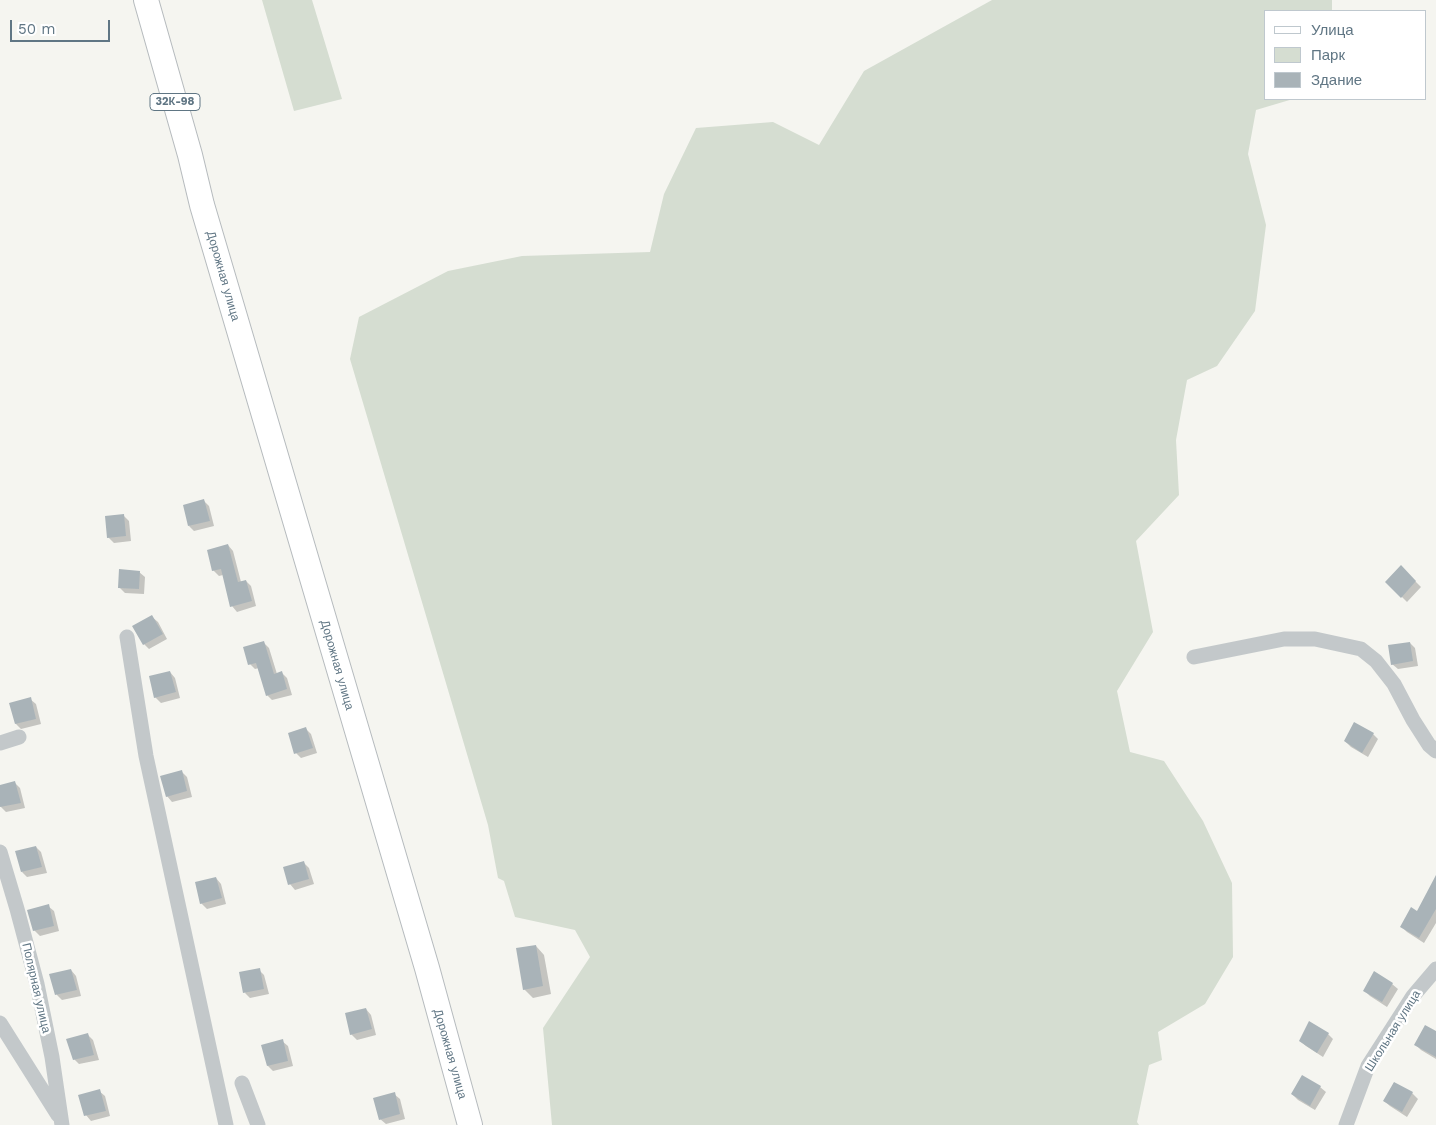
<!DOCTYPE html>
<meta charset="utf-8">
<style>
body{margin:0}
#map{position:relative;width:1436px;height:1125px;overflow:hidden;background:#f5f5f0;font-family:"Work Sans",sans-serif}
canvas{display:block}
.legend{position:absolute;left:1264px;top:10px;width:162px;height:90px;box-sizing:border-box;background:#fff;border:1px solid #bfc8ce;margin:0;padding:6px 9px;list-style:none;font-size:15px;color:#607684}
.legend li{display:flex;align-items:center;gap:10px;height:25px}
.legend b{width:25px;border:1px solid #bfc8ce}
.scale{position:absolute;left:10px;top:20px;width:100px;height:22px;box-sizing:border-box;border:2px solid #607684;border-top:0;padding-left:6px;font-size:15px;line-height:18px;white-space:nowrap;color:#607684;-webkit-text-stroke:4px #fff;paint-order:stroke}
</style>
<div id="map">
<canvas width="1436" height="1125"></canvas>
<ul class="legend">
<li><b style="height:6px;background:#fff"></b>Улица</li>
<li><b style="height:14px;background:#d5ddd1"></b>Парк</li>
<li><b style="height:14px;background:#a9b3b8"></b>Здание</li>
</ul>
<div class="scale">50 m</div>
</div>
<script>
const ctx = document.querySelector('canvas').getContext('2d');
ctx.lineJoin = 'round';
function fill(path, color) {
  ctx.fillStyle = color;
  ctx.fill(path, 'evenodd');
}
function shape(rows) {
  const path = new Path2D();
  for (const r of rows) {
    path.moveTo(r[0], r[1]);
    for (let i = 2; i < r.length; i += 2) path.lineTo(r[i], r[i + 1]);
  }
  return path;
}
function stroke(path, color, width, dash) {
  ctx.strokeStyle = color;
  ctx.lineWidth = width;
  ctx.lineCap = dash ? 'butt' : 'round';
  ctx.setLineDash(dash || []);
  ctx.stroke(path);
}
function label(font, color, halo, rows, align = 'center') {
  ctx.font = font + ' "Work Sans",sans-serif';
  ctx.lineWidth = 5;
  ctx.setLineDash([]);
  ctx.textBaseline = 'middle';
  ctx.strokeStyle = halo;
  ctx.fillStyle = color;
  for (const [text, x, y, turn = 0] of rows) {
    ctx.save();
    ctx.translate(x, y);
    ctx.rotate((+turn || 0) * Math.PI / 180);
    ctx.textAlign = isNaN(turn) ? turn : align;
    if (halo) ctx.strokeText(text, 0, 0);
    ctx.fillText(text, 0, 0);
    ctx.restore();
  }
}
const green = shape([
 [262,0,312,0,342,99,294,111],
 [992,0,1332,0,1332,11,1265,11,1265,99,1293,99,1256,110,1248,154,1266,225,1255,311,1217,366,1187,380,1176,440,1179,495,1136,541,1153,632,1117,691,1130,752,1164,761,1203,821,1232,883,1233,957,1205,1004,1158,1032,1162,1060,1149,1065,1137,1122,1139,1125,552,1125,543,1028,590,957,575,930,515,917,504,881,498,878,488,825,350,359,359,317,448,271,522,256,650,252,664,194,696,128,773,122,819,145,864,71]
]);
const shadow = shape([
 [204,501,209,506,214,526,194,531,189,526],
 [123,515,129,521,131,541,114,543,108,537],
 [228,545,233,551,241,582,246,581,251,586,256,606,237,612,232,606,223,575,219,576,213,570],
 [1401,567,1421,587,1407,602,1387,582],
 [139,572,145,577,144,594,125,593,119,587],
 [152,617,158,622,167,639,149,649,144,644],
 [263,642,269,648,277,674,282,673,287,678,292,695,272,700,267,695,259,668,255,669,250,664],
 [1410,643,1415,648,1418,666,1398,669,1392,664],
 [170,672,175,678,180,698,161,703,155,697],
 [30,699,36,704,41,724,21,729,16,724,11,704],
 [306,729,311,734,317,753,301,758,296,753],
 [1373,734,1378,739,1368,757,1351,747,1345,741],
 [181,771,187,777,192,797,172,802,167,796],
 [14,782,20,788,25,808,6,812,0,806,0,786],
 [36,847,41,852,47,873,27,877,22,872],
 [304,863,309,868,314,884,295,890,290,884],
 [216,878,221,884,226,904,207,909,201,903],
 [1436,879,1436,923,1424,943,1407,932,1402,927,1417,912],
 [48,906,54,911,59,931,40,936,34,930],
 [536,946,544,955,551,994,533,998,524,989],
 [71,970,76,976,81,996,62,1000,57,995,51,975],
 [259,970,264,975,269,994,250,998,245,993],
 [1392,984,1398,989,1387,1007,1370,996,1365,991],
 [366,1009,371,1015,376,1035,357,1040,351,1034],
 [1436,1032,1436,1059,1421,1050,1415,1044],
 [1328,1034,1333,1039,1323,1057,1306,1046,1300,1041],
 [88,1035,93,1040,99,1060,79,1064,74,1059],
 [282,1041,288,1046,293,1066,273,1071,268,1066,263,1046],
 [1394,1083,1412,1093,1418,1099,1407,1117,1390,1106,1384,1101],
 [1320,1087,1326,1092,1315,1110,1298,1100,1292,1094],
 [99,1091,105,1096,110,1116,91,1121,86,1115],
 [394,1094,400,1099,405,1119,386,1124,380,1119]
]);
const building = shape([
 [204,499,210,521,188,526,183,505],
 [124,514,126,536,107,538,105,516],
 [228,544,238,582,246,580,252,601,230,607,221,569,212,571,207,550],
 [1401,565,1416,581,1401,598,1385,582],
 [119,569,140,571,139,589,118,588],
 [152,615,163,634,143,645,132,626],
 [264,641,274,674,282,671,287,689,266,696,256,663,248,665,243,647],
 [1410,642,1413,661,1391,665,1388,645],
 [170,671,176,692,154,698,149,676],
 [31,697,36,719,15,724,9,703],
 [1354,722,1374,733,1362,753,1344,741],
 [306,727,313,748,294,754,288,733],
 [182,770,187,791,166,797,160,776],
 [15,781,21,803,0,807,0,785],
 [36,846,42,867,21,872,15,851],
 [304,861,309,879,288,885,283,867],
 [1436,875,1436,909,1419,938,1400,927,1411,907,1417,911],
 [216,877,222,898,200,904,195,882],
 [49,904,54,926,33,931,27,910],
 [536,945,543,986,523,990,516,948],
 [260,968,264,989,243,993,239,972],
 [71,969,77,990,55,995,49,974],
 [1374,971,1393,983,1382,1002,1363,991],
 [366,1008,372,1029,350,1035,345,1013],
 [1309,1021,1329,1033,1317,1053,1299,1041],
 [1425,1025,1436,1031,1436,1057,1414,1045],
 [88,1033,94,1055,73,1060,66,1039],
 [283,1039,288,1061,267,1066,261,1045],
 [1302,1075,1321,1086,1310,1106,1291,1094],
 [1394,1082,1413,1092,1402,1112,1383,1101],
 [100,1089,106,1111,84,1116,78,1095],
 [395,1092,400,1114,379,1120,373,1098]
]);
const street = shape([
 [127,637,146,756,226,1125],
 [1194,657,1284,639,1315,639,1361,649,1376,661,1394,684,1413,720,1429,745,1436,751],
 [0,743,19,737],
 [0,852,17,909,37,984,52,1057,62,1125],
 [0,1023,58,1115],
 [242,1083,258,1125],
 [1346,1125,1368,1066,1413,996,1436,969]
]);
const primary = shape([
 [146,0,190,155,202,205,427,968,470,1125]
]);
const shields = [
 [175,102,50]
];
const shieldNames = [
 ["32К-98",175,102]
];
const streetNames = [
 ["Дорожная улица",223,276,74],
 ["Дорожная улица",337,665,74],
 ["Полярная улица",36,988,77],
 ["Школьная улица",1393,1031,-58],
 ["Дорожная улица",450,1054,74]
];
fill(green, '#d5ddd1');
fill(shadow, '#0003');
fill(building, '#a9b3b8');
stroke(primary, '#b6bbbe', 26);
stroke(street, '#c3c8ca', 15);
stroke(primary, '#fff', 24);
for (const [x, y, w] of shields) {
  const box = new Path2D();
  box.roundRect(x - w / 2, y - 8.5, w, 17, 4);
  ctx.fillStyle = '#fff';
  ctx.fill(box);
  stroke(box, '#607684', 1);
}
label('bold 11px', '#607684', null, shieldNames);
label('12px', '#607684', '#fff', streetNames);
</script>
